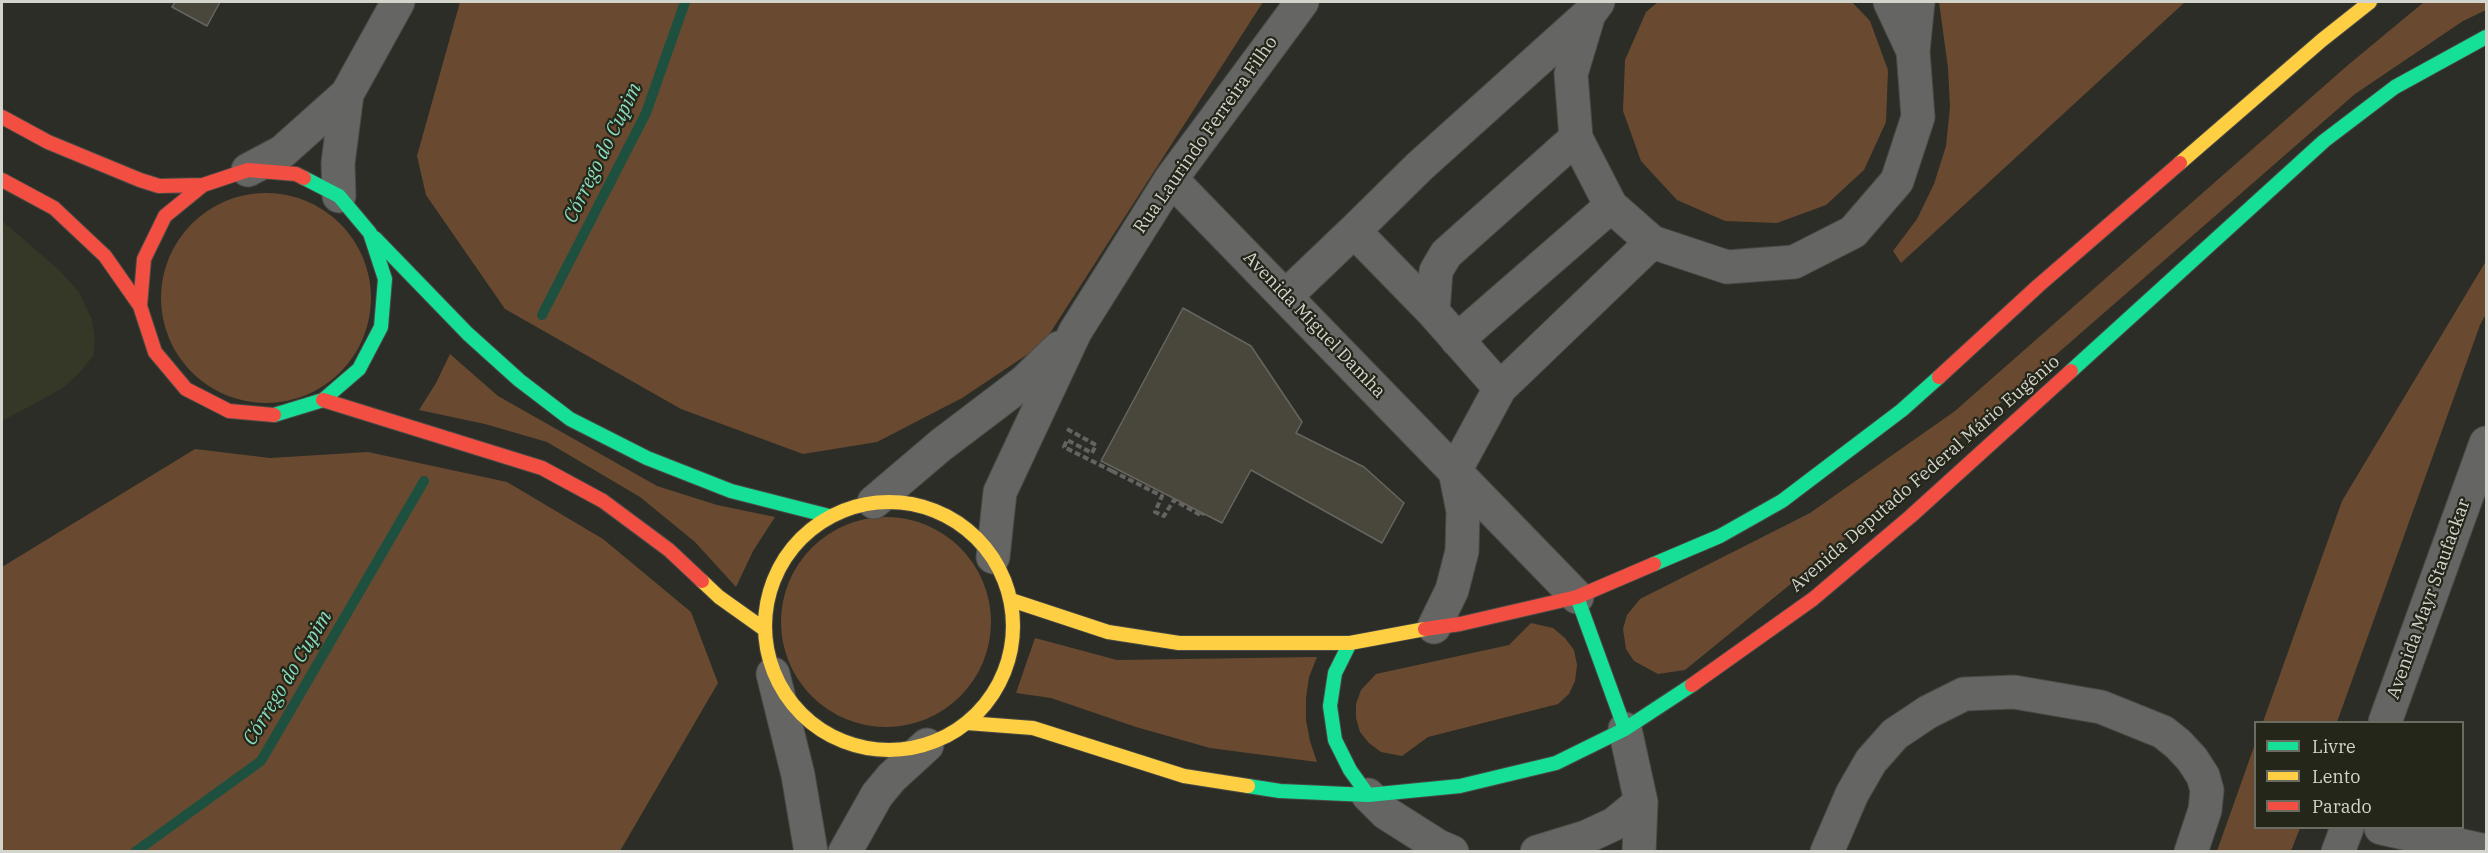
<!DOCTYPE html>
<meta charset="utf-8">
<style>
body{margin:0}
#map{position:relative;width:2488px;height:853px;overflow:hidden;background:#2c2d26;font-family:"IBM Plex Serif",serif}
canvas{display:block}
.frame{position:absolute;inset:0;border:3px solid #d3d4cc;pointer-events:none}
.legend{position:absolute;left:2254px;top:721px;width:210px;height:108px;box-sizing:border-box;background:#25261a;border:2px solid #6b6c61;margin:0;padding:8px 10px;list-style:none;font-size:18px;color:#d3d4cc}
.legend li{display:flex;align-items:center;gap:12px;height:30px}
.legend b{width:30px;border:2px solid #6b6c61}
</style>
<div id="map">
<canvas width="2488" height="853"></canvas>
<div class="frame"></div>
<ul class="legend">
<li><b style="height:8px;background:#16e098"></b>Livre</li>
<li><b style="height:8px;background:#ffcf43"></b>Lento</li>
<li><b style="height:8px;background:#f24e42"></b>Parado</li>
</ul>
</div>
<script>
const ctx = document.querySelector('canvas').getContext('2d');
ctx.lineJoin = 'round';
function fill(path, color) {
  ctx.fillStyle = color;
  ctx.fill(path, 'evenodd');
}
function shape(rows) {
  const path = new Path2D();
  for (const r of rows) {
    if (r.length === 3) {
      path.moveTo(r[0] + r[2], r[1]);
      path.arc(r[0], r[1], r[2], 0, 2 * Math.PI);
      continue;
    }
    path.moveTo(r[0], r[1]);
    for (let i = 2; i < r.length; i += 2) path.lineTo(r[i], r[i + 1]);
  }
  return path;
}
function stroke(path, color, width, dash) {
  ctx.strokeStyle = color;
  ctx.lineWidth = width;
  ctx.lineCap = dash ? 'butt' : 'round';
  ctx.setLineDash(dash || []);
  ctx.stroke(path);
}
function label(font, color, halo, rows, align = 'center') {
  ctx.font = font + ' "IBM Plex Serif",serif';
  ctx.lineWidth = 4.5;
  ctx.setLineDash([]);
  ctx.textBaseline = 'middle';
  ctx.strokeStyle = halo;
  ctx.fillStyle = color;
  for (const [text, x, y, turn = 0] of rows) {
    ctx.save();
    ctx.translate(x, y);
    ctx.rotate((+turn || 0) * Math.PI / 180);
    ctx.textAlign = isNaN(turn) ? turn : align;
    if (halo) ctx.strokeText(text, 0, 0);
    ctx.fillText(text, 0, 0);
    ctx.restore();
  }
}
const built = shape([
 [2,221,58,269,79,292,92,320,95,340,93,356,81,371,63,388,2,421]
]);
const green = shape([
 [460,2,1263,2,1043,344,962,398,877,442,803,454,681,409,505,309,426,195,417,156],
 [1658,2,1852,2,1870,21,1888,70,1886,122,1864,170,1826,205,1777,223,1725,221,1677,200,1641,161,1623,111,1625,60,1646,12],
 [1939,2,2185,2,1901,263,1893,251,1917,219,1934,184,1946,146,1950,107,1948,68],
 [2424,2,2486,2,2486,10,2463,21,2355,94,1824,557,1685,670,1658,674,1634,661,1626,649,1623,629,1627,615,1640,599,1810,513,1955,411,2348,65],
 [266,298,105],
 [2486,261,2486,314,2480,325,2337,722,2263,722,2342,501],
 [450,354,498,396,657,486,717,505,775,517,753,551,736,587,695,542,640,497,547,442,485,424,419,410,436,383],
 [195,449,270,458,368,452,507,482,603,539,691,612,718,683,620,851,2,851,2,567],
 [886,622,105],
 [1531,623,1553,628,1565,638,1574,650,1577,665,1575,681,1569,694,1558,704,1428,737,1402,756,1381,752,1369,743,1360,732,1356,718,1356,704,1361,690,1376,674,1509,645],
 [1035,638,1117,660,1317,657,1309,677,1306,698,1306,720,1310,741,1317,762,1210,748,1136,727,1051,698,1016,693],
 [2255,744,2256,828,2300,828,2291,851,2217,851]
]);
const stream = shape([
 [542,315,646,113,685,2],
 [135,852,261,761,424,481]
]);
const building = shape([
 [175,2,220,2,207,26,172,7,175,2],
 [1183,308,1251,346,1302,422,1296,433,1364,467,1404,503,1382,543,1251,470,1222,523,1101,461,1183,308]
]);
const path = shape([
 [1067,429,1096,445,1092,453,1067,440,1064,447,1112,471,1114,468],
 [1112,471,1162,496,1155,512,1164,516,1174,500,1202,516,1203,513]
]);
const street = shape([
 [1598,2,1589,14,1571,74,1576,138,1611,206,1652,242,1727,267,1794,262,1853,232,1897,181,1918,117,1913,51,1890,2],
 [1913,51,1918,2],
 [248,170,282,152,347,94,398,2],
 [1171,179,1577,597],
 [339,196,338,163,347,94],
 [1354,231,1420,166,1589,14],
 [1286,296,1354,231,1433,312,1500,388,1455,471],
 [1433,312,1436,271,1446,254,1576,138],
 [1457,340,1611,206],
 [1500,388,1652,242],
 [874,502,941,445,1024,382,1059,348],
 [993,557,1000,492,1075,332,1171,179,1302,2],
 [1434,627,1452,590,1462,551,1463,511,1455,471],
 [773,674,798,775,811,852],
 [2385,722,2486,443],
 [1368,795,1386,813,1438,846,1452,852],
 [2381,828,2486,851],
 [845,852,877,795,892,777,927,745],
 [1537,852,1586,837,1614,824,1641,802,1625,729],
 [1639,852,1641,802],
 [1827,852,1852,794,1871,761,1895,734,1928,712,1964,694,2014,692,2101,707,2163,732,2178,744,2192,759,2203,776,2207,790,2205,810,2191,852],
 [2338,852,2347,828]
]);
const fast = shape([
 [375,238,468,334,519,380,570,419,647,458,731,491,829,516],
 [2071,371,2324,141,2395,87,2486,37],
 [274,415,323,400,359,369,381,327,385,279,370,233,339,196,304,178],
 [1654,564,1720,536,1782,501,1902,410,1939,377],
 [1577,597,1625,729],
 [1350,643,1335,673,1330,706,1335,740,1350,770,1368,795],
 [1248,786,1280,791,1368,795,1460,786,1556,763,1625,729,1692,685]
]);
const slow = shape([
 [2180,163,2322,40,2370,2],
 [889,626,124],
 [702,581,719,597,764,629],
 [1011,600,1108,632,1179,643,1350,643,1425,629],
 [967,723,1033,728,1184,776,1248,786]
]);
const jam = shape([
 [2,117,48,142,140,180,159,186,203,185],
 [2,180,54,208,105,256,140,306,155,352,186,389,229,411,274,415],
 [140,306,144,259,165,216,203,185,248,170,296,174,304,178],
 [1939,377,2038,286,2180,163],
 [323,400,542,468,603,501,669,550,702,581],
 [1425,629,1460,624,1577,597,1654,564],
 [1692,685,1813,599,1911,516,2071,371]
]);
const streetNames = [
 ["Rua Laurindo Ferreira Filho",1206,135,-55],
 ["Avenida Miguel Damha",1314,325,46],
 ["Avenida Deputado Federal Mário Eugênio",1925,474,-41],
 ["Avenida Mayr Staufackar",2429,599,-70]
];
const waterNames = [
 ["Córrego do Cupim",603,153,-64],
 ["Córrego do Cupim",288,678,-59]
];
fill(built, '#363827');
fill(green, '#694a31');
stroke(stream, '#1e503f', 10);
fill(building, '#49463c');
stroke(building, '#666660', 1.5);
stroke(street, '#494a45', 35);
stroke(fast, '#494a45', 16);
stroke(slow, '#494a45', 16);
stroke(jam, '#494a45', 16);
stroke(path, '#636461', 4, [6, 3]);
stroke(street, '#656664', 33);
stroke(fast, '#16e098', 14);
stroke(slow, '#ffcf43', 14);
stroke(jam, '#f24e42', 14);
label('18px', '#d3d4cc', '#25261a', streetNames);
label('italic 20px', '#88ddbe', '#25261a', waterNames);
</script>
